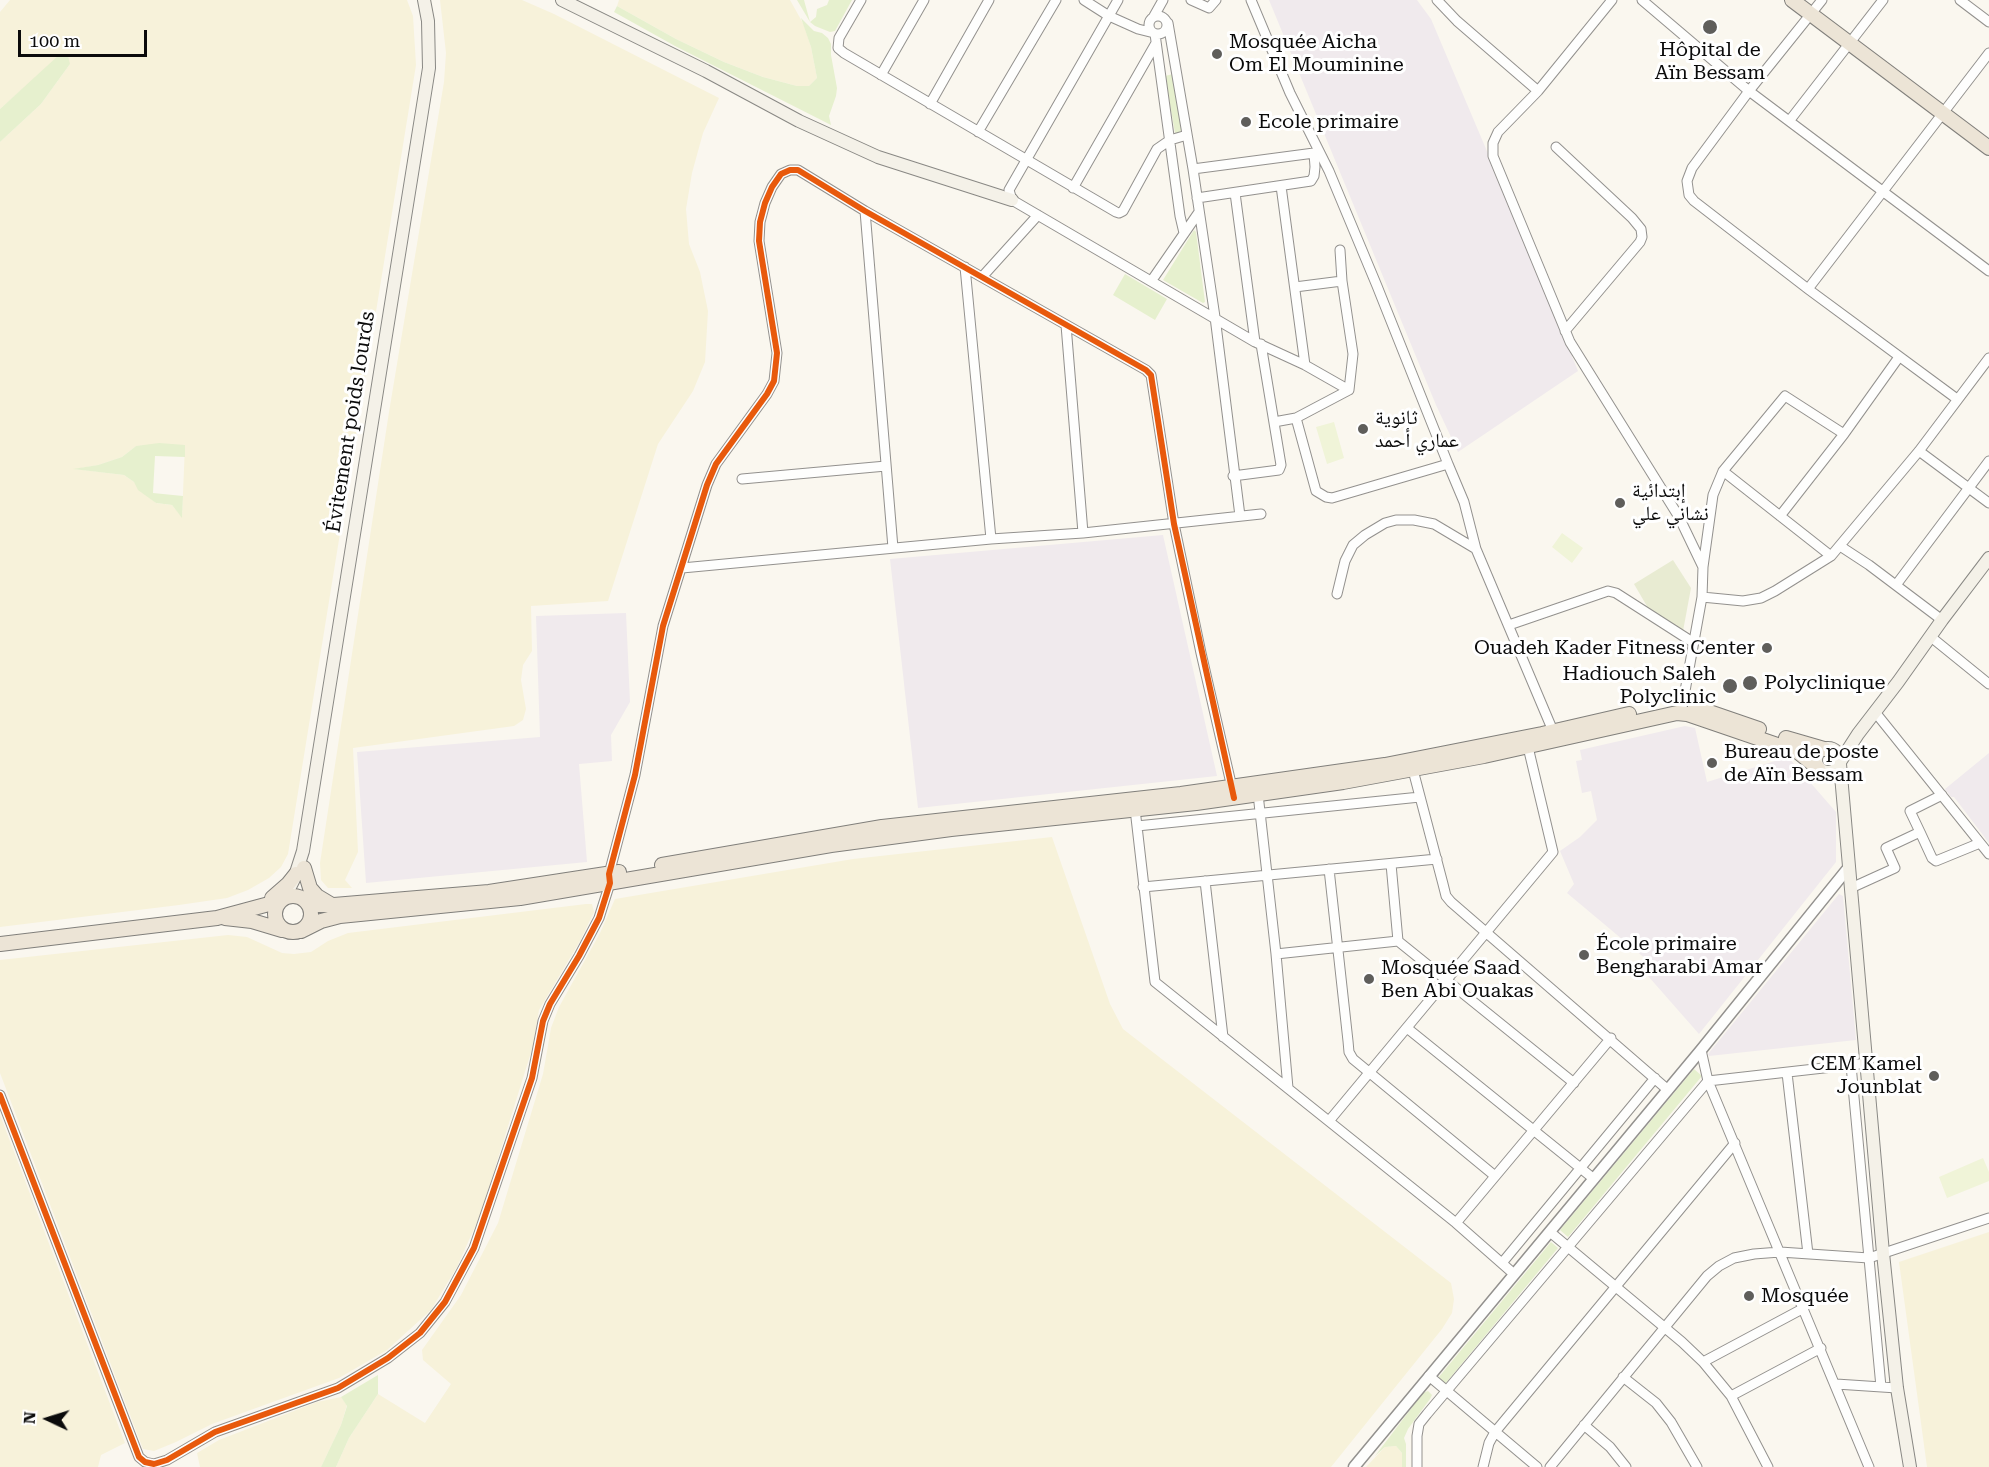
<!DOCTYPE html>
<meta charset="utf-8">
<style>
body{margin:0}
#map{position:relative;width:1989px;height:1467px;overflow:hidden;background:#faf7ef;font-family:"Roboto Serif",serif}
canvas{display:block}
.north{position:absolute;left:18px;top:1389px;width:60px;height:60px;-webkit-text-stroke:4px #fff;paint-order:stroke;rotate:274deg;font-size:16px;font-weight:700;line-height:24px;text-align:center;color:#0b0b0b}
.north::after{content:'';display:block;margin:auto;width:21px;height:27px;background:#0b0b0b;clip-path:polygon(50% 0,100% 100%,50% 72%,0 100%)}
.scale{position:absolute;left:18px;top:30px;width:129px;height:27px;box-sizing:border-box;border:3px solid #0b0b0b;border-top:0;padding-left:8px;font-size:18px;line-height:21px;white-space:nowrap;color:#0b0b0b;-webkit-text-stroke:4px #fff;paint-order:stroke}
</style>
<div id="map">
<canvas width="1989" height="1467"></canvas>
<div class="north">N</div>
<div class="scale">100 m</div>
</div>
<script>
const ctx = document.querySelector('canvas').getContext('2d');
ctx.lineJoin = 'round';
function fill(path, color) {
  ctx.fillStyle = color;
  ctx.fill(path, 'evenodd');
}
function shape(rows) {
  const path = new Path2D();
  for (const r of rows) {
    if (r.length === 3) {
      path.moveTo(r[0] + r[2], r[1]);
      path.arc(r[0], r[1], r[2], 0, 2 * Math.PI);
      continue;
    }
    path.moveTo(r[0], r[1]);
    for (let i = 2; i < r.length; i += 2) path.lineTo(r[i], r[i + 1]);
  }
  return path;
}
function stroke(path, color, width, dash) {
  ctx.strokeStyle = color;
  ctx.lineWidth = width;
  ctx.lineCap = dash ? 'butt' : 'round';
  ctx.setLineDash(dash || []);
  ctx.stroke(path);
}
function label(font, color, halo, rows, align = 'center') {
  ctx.font = font + ' "Roboto Serif","Noto Naskh Arabic",serif';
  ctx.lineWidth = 6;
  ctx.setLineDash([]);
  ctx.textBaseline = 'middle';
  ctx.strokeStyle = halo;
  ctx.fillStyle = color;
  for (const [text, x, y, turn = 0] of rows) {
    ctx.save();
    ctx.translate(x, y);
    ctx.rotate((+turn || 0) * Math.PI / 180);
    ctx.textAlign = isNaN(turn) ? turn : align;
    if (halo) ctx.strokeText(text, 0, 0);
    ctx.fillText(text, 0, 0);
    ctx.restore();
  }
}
const industrial = shape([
 [1269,0,1417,0,1431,19,1514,215,1578,371,1458,452,1436,405],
 [1163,535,1217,776,918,808,890,559],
 [626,613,630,702,611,735,612,761,579,764,587,862,366,883,357,752,540,737,536,616],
 [1685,726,1695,728,1707,782,1788,757,1836,812,1836,862,1699,1034,1641,968,1647,960,1567,893,1574,884,1560,851,1580,837,1597,820,1591,791,1582,793,1576,761,1582,760,1580,750],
 [1989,753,1989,843,1954,797,1951,797,1945,789],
 [1839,894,1843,896,1856,1040,1709,1056,1708,1054]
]);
const farmland = shape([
 [10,0,407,0,413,16,416,65,288,854,281,867,269,878,248,890,227,898,179,905,0,927,0,142,41,104,70,64,25,87,0,109,0,12],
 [185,445,182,517,172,505,156,503,134,482,124,475,76,469,98,465,122,457,136,446],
 [440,0,522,0,554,14,719,98,703,133,692,173,686,209,689,244,700,272,708,311,705,362,693,391,658,444,608,601,531,606,532,651,523,665,521,680,526,709,523,720,514,726,353,748,358,852,345,880,352,888,328,888,321,880,320,863,389,412,444,82,446,53],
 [619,0,790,0,804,25,811,47,817,78,809,86,797,86,763,77,724,62,676,39,617,6],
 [1052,837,1110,1004,1123,1029,1451,1283,1454,1299,1452,1313,1442,1329,1331,1467,336,1467,349,1438,378,1394,425,1423,451,1384,423,1360,422,1350,461,1295,498,1223,543,1074,551,1028,559,1007,600,933,615,899,853,859],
 [586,904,592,904,594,912,580,941,539,1010,533,1046,481,1213,457,1267,431,1310,387,1350,339,1378,212,1424,176,1442,154,1451,143,1449,0,1073,0,960,228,935,247,937,282,953,294,954,311,952,328,941,348,933],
 [0,1115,125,1443,101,1455,98,1467,0,1467],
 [1989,1232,1989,1467,1927,1467,1899,1262],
 [341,1397,347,1405,341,1425,321,1467,200,1467,197,1453,219,1440,317,1402],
 [1396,1446,1402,1453,1402,1467,1366,1467,1385,1447]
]);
const green = shape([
 [797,0,804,0,810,22,816,17,817,9,827,5,829,0,852,0,835,31,830,32,815,26,810,22],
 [617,6,676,39,724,62,763,77,797,86,809,86,817,78,811,47,801,18,814,31,822,33,828,38,831,44,831,55,837,88,836,96,829,116,831,125,675,46,614,12],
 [59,55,68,56,70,64,41,104,0,142,0,109],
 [1173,74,1182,130,1178,134,1175,133,1165,76],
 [1194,230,1196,232,1205,302,1203,303,1163,280],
 [1125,274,1167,299,1155,320,1113,295],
 [159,443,185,445,185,457,155,456,153,493,183,496,182,518,172,505,156,503,138,490,134,482,124,475,73,469,98,465,122,457,136,446],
 [1694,1069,1702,1076,1568,1237,1560,1230],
 [1551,1242,1558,1248,1445,1384,1438,1378],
 [378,1375,378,1394,349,1438,336,1467,321,1467,341,1425,347,1406,341,1397],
 [1428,1391,1432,1395,1430,1399,1408,1429,1404,1438,1406,1444,1406,1467,1402,1467,1402,1453,1396,1446,1385,1447,1375,1456,1423,1393]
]);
const cemetery = shape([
 [1673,560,1691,588,1683,631,1648,608,1634,584]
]);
const pitch = shape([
 [1334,422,1344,458,1327,464,1316,427],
 [1562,533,1583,548,1572,563,1552,547],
 [1983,1158,1989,1172,1989,1181,1947,1198,1939,1177]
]);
const minor = shape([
 [861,0,839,38,838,48,844,53,1116,212,1119,213,1123,211,1157,149,1170,140,1187,135],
 [1084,0,1109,16,1138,29,1154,33],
 [1118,0,1009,190,1012,200,1255,342,1305,365,1349,390],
 [1191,0,1209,8,1216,0],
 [1251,0,1290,93,1329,171,1377,286,1448,464],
 [1437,0,1457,21,1538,91,1612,0],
 [1642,0,1749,91,1989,271],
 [1822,0,1749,91,1692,168,1687,181,1689,195,1694,201,1808,289,1957,399],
 [1960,0,1989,22],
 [1158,25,9],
 [1154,16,1163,0],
 [1168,23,1193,169,1215,317,1240,516],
 [1155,34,1180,216,1184,233],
 [881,75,924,0],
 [1538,91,1498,132,1493,143,1493,156,1570,342,1679,517,1703,567],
 [930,104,989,0],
 [1790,120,1883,0],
 [978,132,1056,0],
 [1556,147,1632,218,1641,229,1642,237,1640,242,1565,331],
 [1193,169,1314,153,1315,167,1314,176,1311,181,1197,198],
 [1281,186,1305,365],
 [1073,188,1156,43],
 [1235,193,1255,342],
 [865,211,893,548],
 [965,267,991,539],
 [982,277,1038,215],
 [1152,280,1199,212],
 [1295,287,1342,281],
 [1808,289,1989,53],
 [1066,325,1083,533],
 [1296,418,1316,491,1326,497,1332,498,1448,464,1464,502,1476,549,1553,731],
 [1274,422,1296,418,1349,390,1353,354,1342,281,1340,250],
 [1919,451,1989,503],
 [1723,471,1831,556],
 [1233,476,1279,470,1281,465,1261,344],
 [742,479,886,466],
 [1780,516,1844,434,1899,357],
 [1840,546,1869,565,1942,620],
 [682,568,991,539,1083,533,1261,514],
 [1896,585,1989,461],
 [1337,594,1345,561,1353,545,1365,535,1385,523,1396,520,1414,520,1434,524,1476,549],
 [1702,597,1743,601,1761,598,1775,591,1831,556,1919,451,1989,358],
 [1509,625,1608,591,1616,593,1694,643],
 [1931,637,1989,684],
 [1875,712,1989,854],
 [1681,713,1702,597,1703,567,1713,495,1723,471,1785,396,1844,434],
 [1413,770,1443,884,1446,896,1451,902,1668,1090],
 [1258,794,1276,954,1288,1088],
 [1135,809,1155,982,1456,1223,1514,1274],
 [1137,826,1420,797],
 [1920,832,1932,858,1936,861,1980,843],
 [1391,864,1398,941,1574,1083],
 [1329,869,1348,1041,1349,1052,1353,1059,1495,1176],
 [1205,881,1223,1037],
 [1143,887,1437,859],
 [1851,888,1895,868,1886,848,1920,832,1910,811,1942,795],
 [1276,954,1398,941],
 [1407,1028,1594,1179],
 [1701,1050,1708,1081,1869,1467],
 [1851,1065,1881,1387],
 [1787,1073,1808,1254],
 [0,1095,139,1457,145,1462,154,1464,167,1460,215,1432,338,1388,388,1358,420,1333,445,1302,474,1248,532,1078,543,1021,550,1004,579,956,599,918,610,883,609,874,635,775,663,626,707,485,716,464,767,394,774,381,777,353,759,241,760,222,765,203,772,187,781,174,790,170,798,170,865,211,1146,370,1151,375,1174,524,1201,653,1233,792],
 [1329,1121,1553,852,1528,747],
 [1456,1223,1611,1038],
 [1550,1232,1682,1342,1703,1362,1731,1396,1768,1467],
 [1502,1263,1655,1078],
 [1703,1362,1804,1308],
 [1429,1376,1537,1467],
 [1623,1377,1656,1403,1671,1422,1697,1467],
 [1836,1384,1897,1388],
 [1731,1396,1821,1348],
 [1584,1425,1610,1447,1626,1467],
 [1417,1467,1417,1436,1419,1424,1427,1414,1708,1081,1868,1063],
 [1483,1467,1489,1443,1495,1432,1735,1143],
 [1550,1467,1707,1276,1719,1266,1734,1258,1754,1254,1780,1252,1869,1258,1989,1218]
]);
const tertiary = shape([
 [1354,1467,1701,1050,1849,867]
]);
const secondary = shape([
 [562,0,706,71,799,121,878,157,1012,200],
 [1828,760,12],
 [1840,762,1858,734,1898,682,1942,620,1989,558],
 [1840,764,1883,1253,1897,1388,1910,1467],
 [285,897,294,879,303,851,429,68,428,21,424,0]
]);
const primary = shape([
 [1792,0,1989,148],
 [1695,707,1759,729],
 [1786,738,1824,749],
 [662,865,882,827,1181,794,1385,765,1542,734,1629,714],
 [304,868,310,888,317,896,332,905],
 [293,914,18],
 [272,898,288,884,296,874],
 [309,905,334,905,489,892,619,872],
 [225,918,252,921,282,930],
 [301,931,321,921,340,916,520,898,831,845,951,829,1196,803,1343,782,1484,756,1677,713,1687,714,1798,752,1818,768],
 [0,944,217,918,280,901]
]);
const cycleway = shape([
 [0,1095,139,1457,145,1462,154,1464,167,1460,215,1432,338,1388,388,1358,420,1333,445,1302,474,1248,532,1078,543,1021,550,1004,579,956,599,918,610,883,609,874,635,775,663,626,707,485,716,464,767,394,774,381,777,353,759,241,760,222,765,203,772,187,781,174,790,170,798,170,865,211,1146,370,1151,375,1174,524,1234,798]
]);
const markers = [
 [1710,27,8,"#5f5e5b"],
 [1217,54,6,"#5f5e5b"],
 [1246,122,6,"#5f5e5b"],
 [1363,429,6,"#5f5e5b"],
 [1620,503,6,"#5f5e5b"],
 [1767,648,6,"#5f5e5b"],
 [1750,683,8,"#5f5e5b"],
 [1730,686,8,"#5f5e5b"],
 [1712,763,6,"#5f5e5b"],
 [1584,955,6,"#5f5e5b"],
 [1369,979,6,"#5f5e5b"],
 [1934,1076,6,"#5f5e5b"],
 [1749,1296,6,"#5f5e5b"]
];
const poiNames = [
 ["Mosquée Aicha",1229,42],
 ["Om El Mouminine",1229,65],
 ["Hôpital de",1710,50,"center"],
 ["Aïn Bessam",1710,73,"center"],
 ["Ecole primaire",1258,122],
 ["ثانوية",1375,418],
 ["عماري أحمد",1375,441],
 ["إبتدائية",1632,491],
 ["نشاني علي",1632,514],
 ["Ouadeh Kader Fitness Center",1755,648,"right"],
 ["Hadiouch Saleh",1716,674,"right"],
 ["Polyclinic",1716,697,"right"],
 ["Polyclinique",1764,683],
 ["Bureau de poste",1724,752],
 ["de Aïn Bessam",1724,775],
 ["École primaire",1596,944],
 ["Bengharabi Amar",1596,967],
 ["Mosquée Saad",1381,968],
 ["Ben Abi Ouakas",1381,991],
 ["CEM Kamel",1922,1064,"right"],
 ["Jounblat",1922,1087,"right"],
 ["Mosquée",1761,1296]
];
const streetNames = [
 ["Évitement poids lourds",351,422,-81]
];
fill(industrial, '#f0eaed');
fill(farmland, '#f7f2da');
fill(green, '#e6f0ce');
fill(cemetery, '#e8ebd2');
fill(pitch, '#f0f4d8');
stroke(minor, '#93918e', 11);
stroke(tertiary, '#93918e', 13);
stroke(secondary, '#898884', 14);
stroke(primary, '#807f7b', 16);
stroke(minor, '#fefefd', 9);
stroke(tertiary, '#fefefd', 10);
stroke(secondary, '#f4f1e8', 12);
stroke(primary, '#ece4d6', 14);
stroke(cycleway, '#e8590c', 6);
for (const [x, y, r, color] of markers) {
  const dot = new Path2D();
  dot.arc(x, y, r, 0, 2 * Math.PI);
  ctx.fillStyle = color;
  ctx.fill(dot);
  stroke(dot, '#fff', 2);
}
label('20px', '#0b0b0b', '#fff', poiNames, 'left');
label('20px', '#0b0b0b', '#fff', streetNames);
</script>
